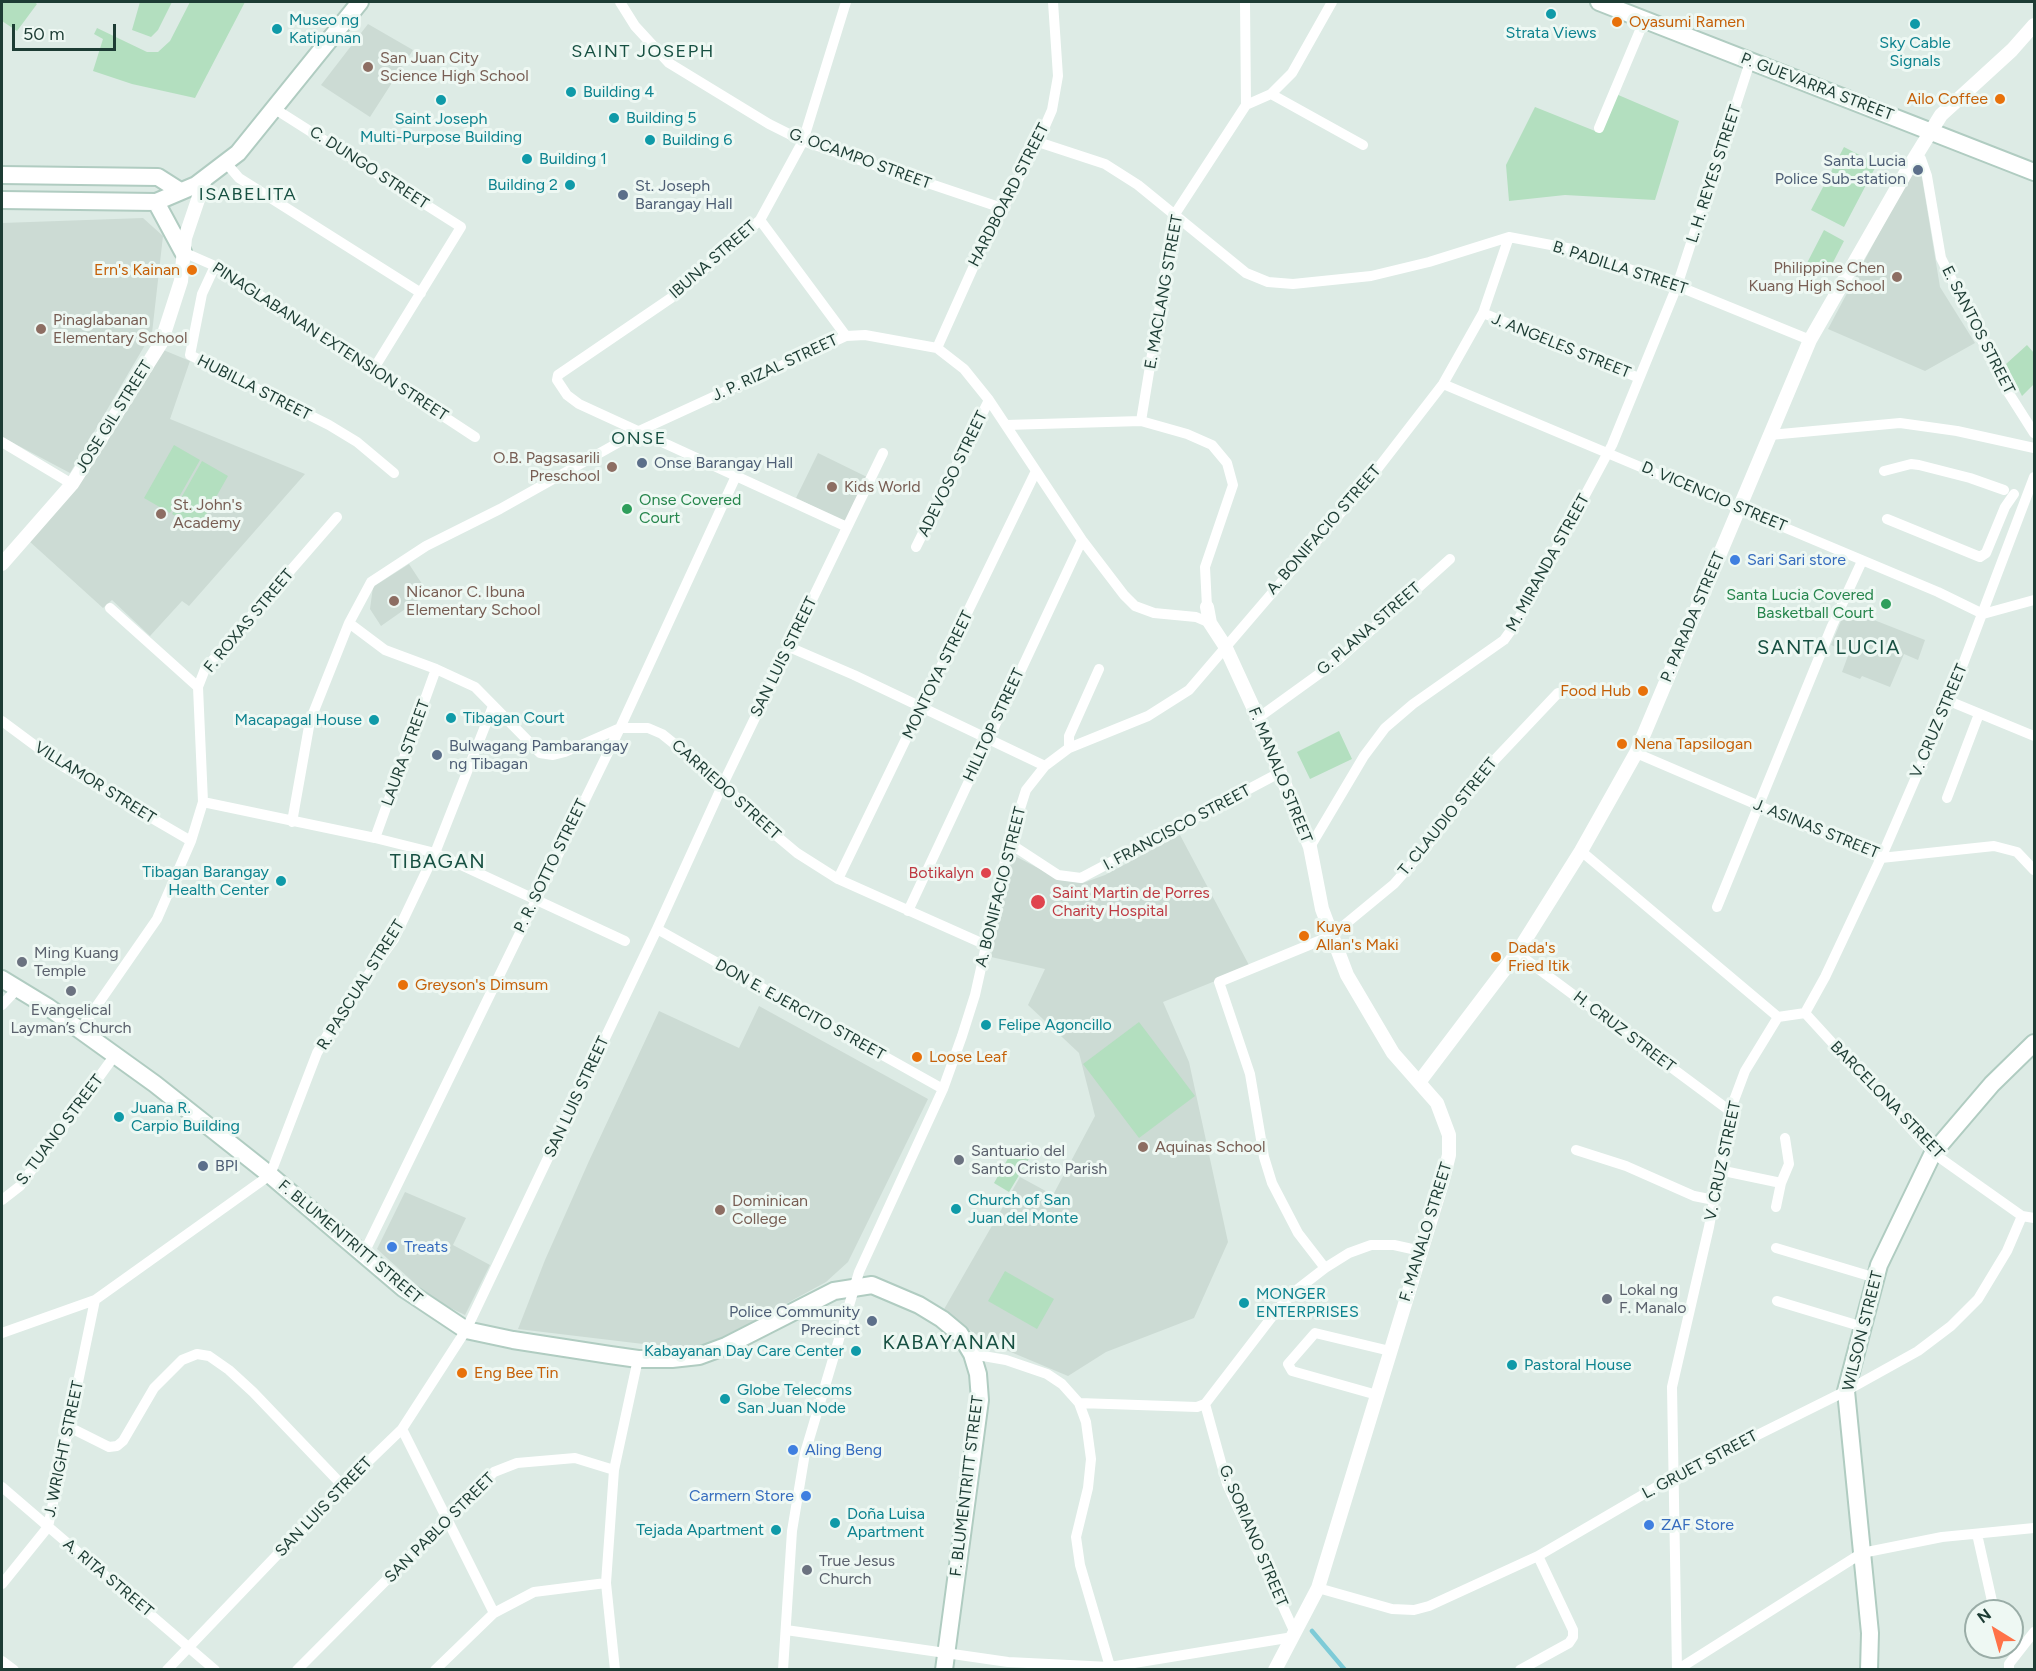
<!DOCTYPE html>
<meta charset="utf-8">
<style>
body{margin:0}
#map{position:relative;width:2036px;height:1671px;overflow:hidden;background:#ddebe5;font-family:Figtree,sans-serif}
canvas{display:block}
.frame{position:absolute;inset:0;border:3px solid #1d3c34;pointer-events:none}
.north{position:absolute;left:1964px;top:1599px;width:60px;height:60px;box-sizing:border-box;background:#eef8f3;border:2px solid #9aada7;border-radius:50%;rotate:323deg;font-size:16px;font-weight:700;line-height:24px;text-align:center;color:#1d3c34}
.north::after{content:'';display:block;margin:auto;width:21px;height:27px;background:#ff7248;clip-path:polygon(50% 0,100% 100%,50% 72%,0 100%)}
.scale{position:absolute;left:12px;top:24px;width:104px;height:27px;box-sizing:border-box;border:3px solid #1d3c34;border-top:0;padding-left:8px;font-size:18px;line-height:21px;white-space:nowrap;color:#1d3c34;-webkit-text-stroke:4px #eef8f3;paint-order:stroke}
</style>
<div id="map">
<canvas width="2036" height="1671"></canvas>
<div class="frame"></div>
<div class="north">N</div>
<div class="scale">50 m</div>
</div>
<script>
const ctx = document.querySelector('canvas').getContext('2d');
ctx.lineJoin = 'round';
function fill(path, color) {
  ctx.fillStyle = color;
  ctx.fill(path, 'evenodd');
}
function shape(rows) {
  const path = new Path2D();
  for (const r of rows) {
    path.moveTo(r[0], r[1]);
    for (let i = 2; i < r.length; i += 2) path.lineTo(r[i], r[i + 1]);
  }
  return path;
}
function stroke(path, color, width, dash) {
  ctx.strokeStyle = color;
  ctx.lineWidth = width;
  ctx.lineCap = dash ? 'butt' : 'round';
  ctx.setLineDash(dash || []);
  ctx.stroke(path);
}
function label(font, color, halo, rows, align = 'center') {
  ctx.font = font + ' Figtree,sans-serif';
  ctx.lineWidth = 6;
  ctx.setLineDash([]);
  ctx.textBaseline = 'middle';
  ctx.strokeStyle = halo;
  ctx.fillStyle = color;
  for (const [text, x, y, turn = 0] of rows) {
    ctx.save();
    ctx.translate(x, y);
    ctx.rotate((+turn || 0) * Math.PI / 180);
    ctx.textAlign = isNaN(turn) ? turn : align;
    if (halo) ctx.strokeText(text, 0, 0);
    ctx.fillText(text, 0, 0);
    ctx.restore();
  }
}
const built = shape([
 [368,24,413,50,370,117,321,85],
 [1921,172,1940,287,1975,343,1925,371,1828,329,1911,173],
 [143,218,163,236,152,333,70,473,2,437,2,223],
 [161,349,190,361,170,419,305,474,189,606,182,601,150,636,112,600,103,608,29,541],
 [818,453,867,477,845,522,796,498],
 [409,564,428,593,381,626,370,609,373,587],
 [1846,609,1925,640,1918,660,1904,654,1890,687,1862,676,1860,679,1842,672,1849,653,1831,645],
 [1180,835,1250,967,1163,1002,1189,1062,1228,1242,1194,1318,1106,1352,1068,1376,987,1342,943,1311,1020,1177,1053,1195,1095,1116,1079,1053,1028,1005,1045,969,991,957,1011,854,1061,880,1083,883,1105,875],
 [759,1006,928,1099,848,1262,826,1282,719,1340,685,1349,518,1329,545,1260,589,1161,659,1011,739,1048],
 [405,1192,466,1218,453,1245,490,1265,465,1315,432,1299,377,1249]
]);
const green = shape([
 [2,2,34,2,37,4,17,31,2,21],
 [140,2,172,2,158,30,151,37,132,30],
 [190,2,245,2,195,98,132,84,93,71,103,39,94,34,97,28,147,52,158,52,170,41],
 [1616,94,1679,121,1655,200,1565,195,1509,201,1506,165,1535,107,1600,133],
 [1844,147,1877,164,1844,227,1811,210],
 [1824,230,1844,241,1826,276,1806,265],
 [2027,345,2034,353,2034,384,2022,396,2006,364],
 [174,445,200,460,170,513,144,498],
 [202,461,228,476,198,529,172,514],
 [1339,731,1352,759,1310,779,1297,752],
 [1139,1022,1195,1096,1139,1138,1083,1064],
 [1014,1148,1030,1157,1009,1192,994,1183],
 [1005,1271,1054,1299,1037,1329,988,1301]
]);
const stream = shape([
 [1312,1631,1345,1670]
]);
const minor = shape([
 [620,2,635,26,669,63,769,124,803,141,1002,208],
 [846,2,803,141,760,220,671,298,558,375,557,380,567,395,579,404,847,527],
 [1271,94,1363,145],
 [1246,105,1271,94,1292,73,1332,2],
 [275,109,461,227,373,370],
 [1599,128,1644,21],
 [1038,142,1105,164,1138,185,1246,273,1268,282,1293,284,1371,276,1429,262,1509,237,1572,249,1680,287,1810,340],
 [1916,154,1921,159,1927,176,1941,258,2008,392,2034,433],
 [227,164,239,178,421,293],
 [760,220,846,336],
 [183,252,215,266,475,437],
 [215,266,202,294,190,355,329,425,357,442,394,473],
 [1483,313,1639,378],
 [937,348,981,250,1038,142,1052,110,1058,76,1053,2],
 [1443,384,1938,592,1983,614],
 [1141,421,1175,214,1246,105,1245,2],
 [1006,425,1141,421,1187,434,1212,445,1227,463,1233,485,1205,567,1207,607],
 [1770,435,1900,423,1957,431,2034,448],
 [2,442,72,484],
 [1884,471,1911,464,1919,465,1970,478,2004,490],
 [1887,519,1980,557,1986,553,2005,507,2014,494],
 [916,547,989,400],
 [110,608,198,687],
 [1983,614,2034,600],
 [349,623,385,650,436,669,475,687,540,753,553,755,565,752,620,728,648,728,662,734,718,779,766,827,797,853,838,879,986,945],
 [789,647,854,675,1045,766],
 [1949,701,2034,736],
 [1258,718,1337,661,1450,559],
 [2,721,64,767,191,841],
 [1069,748,1069,736,1099,669],
 [1636,753,1881,858,1994,846,2017,852,2034,870],
 [1947,798,1979,714],
 [203,802,375,838,435,853,625,941],
 [292,822,310,721,349,623,371,582,426,546,500,509,639,431,846,336,865,335,937,348,964,369,989,400,1082,540,1124,595,1135,606,1154,613,1196,617,1210,623],
 [375,838,436,669],
 [1009,843,1058,875,1081,878,1281,772],
 [1310,847,1364,756,1385,728,1413,704,1504,640,1517,622,1612,445,1677,286,1750,62],
 [1581,851,1778,1017],
 [838,879,1036,471],
 [1717,907,1832,626,1862,561],
 [908,911,1082,540],
 [657,929,943,1089],
 [1517,953,1730,1111],
 [2,1005,18,988],
 [1805,1013,1933,1153,2022,1216,2034,1218],
 [80,1030,157,919,191,841,203,802,198,687,205,669,337,517],
 [1576,1150,1626,1166,1694,1196,1714,1200],
 [1719,1170,1781,1183],
 [2,1200,20,1186,115,1055],
 [1776,1207,1781,1183,1789,1164,1785,1138],
 [1776,1248,1876,1278],
 [363,1255,620,728,736,476],
 [1325,1268,1298,1233,1272,1183,1264,1157,1250,1074,1219,982,1331,936,1394,884,1424,850,1488,767,1558,693],
 [1777,1301,1863,1327],
 [2,1333,95,1300,270,1175,317,1053,336,1020,394,939,435,853,493,706],
 [972,1354,1006,1360,1047,1374,1062,1384,1079,1403,1086,1422,1091,1459,1088,1488,1076,1537,1080,1565,1111,1670],
 [1377,1395,1292,1371,1288,1364,1315,1333,1390,1351],
 [1079,1403,1197,1407,1205,1404,1278,1309,1294,1292,1325,1268,1349,1253,1371,1245,1394,1245,1421,1251],
 [1205,1404,1227,1484,1295,1633],
 [69,1427,109,1447,117,1446,123,1441,154,1388,182,1360,197,1354,209,1356,229,1370,253,1392,343,1486],
 [402,1429,494,1613],
 [2,1487,215,1670],
 [1977,1534,1994,1610],
 [2,1584,48,1527,95,1300],
 [1318,1588,1392,1609,1414,1610,1429,1606,1538,1556,1675,1476,1846,1391,1918,1351,1951,1326,1978,1299,2007,1251,2022,1216],
 [786,1630,1008,1662,1110,1667,1293,1637],
 [2,1661,14,1670],
 [167,1670,343,1486,402,1429,466,1330,657,929,723,784,883,453],
 [297,1670,494,1472,517,1463,575,1458,614,1470],
 [435,1670,494,1613,534,1592,606,1583],
 [615,1670,606,1583,614,1470,638,1359],
 [783,1670,792,1531,805,1453,859,1272,943,1089,962,1036,975,995,1009,843,1026,790,1045,766,1069,748,1148,716,1189,690,1368,481,1443,384,1483,313,1509,237],
 [1520,1670,1569,1643,1573,1637,1573,1630,1538,1556],
 [1677,1670,1672,1387,1709,1227,1730,1111,1745,1071,1778,1017,1805,1013,1825,977,1881,858,1949,701,2034,477],
 [1677,1670,1862,1553,1942,1537,2034,1528],
 [2009,1670,2009,1664,2034,1632]
]);
const tertiary = shape([
 [2,564,72,484,161,343,181,281,185,238,205,179],
 [1207,607,1210,623,1225,646,1258,718,1310,847,1322,909,1347,975,1393,1053,1437,1103,1449,1135,1449,1155,1442,1183,1318,1588,1275,1670],
 [1420,1081,1517,953,1581,851,1636,753,1810,340,1909,167,1941,115,2012,50,2034,25]
]);
const secondary = shape([
 [1599,2,2034,172],
 [2,175,158,177,180,191],
 [2,200,156,202,196,185,238,153,360,2],
 [156,202,183,252],
 [2,979,48,1007,155,1084,270,1175,403,1288,466,1330,513,1340,610,1355,638,1359,672,1359,699,1356,726,1346,834,1291,872,1285,919,1305,942,1319,960,1334,972,1354,978,1374,980,1400,944,1670],
 [1869,1670,1870,1633,1846,1391,1879,1265,1933,1153,1992,1084,2034,1043]
]);
const markers = [
 [1551,14,6,"#0f9aa8"],
 [1617,22,6,"#e8710a"],
 [1915,24,6,"#0f9aa8"],
 [277,29,6,"#0f9aa8"],
 [368,67,6,"#8d6e63"],
 [571,92,6,"#0f9aa8"],
 [2000,99,6,"#e8710a"],
 [441,100,6,"#0f9aa8"],
 [614,118,6,"#0f9aa8"],
 [650,140,6,"#0f9aa8"],
 [527,159,6,"#0f9aa8"],
 [1918,170,6,"#5c6f8a"],
 [570,185,6,"#0f9aa8"],
 [623,195,6,"#5c6f8a"],
 [192,270,6,"#e8710a"],
 [1897,277,6,"#8d6e63"],
 [41,329,6,"#8d6e63"],
 [642,463,6,"#5c6f8a"],
 [612,467,6,"#8d6e63"],
 [832,487,6,"#8d6e63"],
 [627,509,6,"#2e9e5b"],
 [161,514,6,"#8d6e63"],
 [1735,560,6,"#3f7fe0"],
 [394,601,6,"#8d6e63"],
 [1886,604,6,"#2e9e5b"],
 [1643,691,6,"#e8710a"],
 [451,718,6,"#0f9aa8"],
 [374,720,6,"#0f9aa8"],
 [1622,744,6,"#e8710a"],
 [437,755,6,"#5c6f8a"],
 [986,873,6,"#e0444e"],
 [281,881,6,"#0f9aa8"],
 [1038,902,8,"#e0444e"],
 [1304,936,6,"#e8710a"],
 [1496,957,6,"#e8710a"],
 [22,962,6,"#6b7280"],
 [403,985,6,"#e8710a"],
 [71,991,6,"#6b7280"],
 [986,1025,6,"#0f9aa8"],
 [917,1057,6,"#e8710a"],
 [119,1117,6,"#0f9aa8"],
 [1143,1147,6,"#8d6e63"],
 [959,1160,6,"#6b7280"],
 [203,1166,6,"#5c6f8a"],
 [956,1209,6,"#0f9aa8"],
 [720,1210,6,"#8d6e63"],
 [392,1247,6,"#3f7fe0"],
 [1607,1299,6,"#6b7280"],
 [1244,1303,6,"#0f9aa8"],
 [872,1321,6,"#5c6f8a"],
 [856,1351,6,"#0f9aa8"],
 [1512,1365,6,"#0f9aa8"],
 [462,1373,6,"#e8710a"],
 [725,1399,6,"#0f9aa8"],
 [793,1450,6,"#3f7fe0"],
 [806,1496,6,"#3f7fe0"],
 [835,1523,6,"#0f9aa8"],
 [1649,1525,6,"#3f7fe0"],
 [776,1530,6,"#0f9aa8"],
 [807,1570,6,"#6b7280"]
];
const cultureNames = [
 ["Museo ng",289,20],
 ["Katipunan",289,38],
 ["Strata Views",1551,33,"center"],
 ["Sky Cable",1915,43,"center"],
 ["Signals",1915,61,"center"],
 ["Building 4",583,92],
 ["Building 5",626,118],
 ["Saint Joseph",441,119,"center"],
 ["Multi-Purpose Building",441,137,"center"],
 ["Building 6",662,140],
 ["Building 1",539,159],
 ["Building 2",558,185,"right"],
 ["Tibagan Court",463,718],
 ["Macapagal House",362,720,"right"],
 ["Tibagan Barangay",269,872,"right"],
 ["Health Center",269,890,"right"],
 ["Felipe Agoncillo",998,1025],
 ["Juana R.",131,1108],
 ["Carpio Building",131,1126],
 ["Church of San",968,1200],
 ["Juan del Monte",968,1218],
 ["MONGER",1256,1294],
 ["ENTERPRISES",1256,1312],
 ["Kabayanan Day Care Center",844,1351,"right"],
 ["Pastoral House",1524,1365],
 ["Globe Telecoms",737,1390],
 ["San Juan Node",737,1408],
 ["Doña Luisa",847,1514],
 ["Apartment",847,1532],
 ["Tejada Apartment",764,1530,"right"]
];
const foodNames = [
 ["Oyasumi Ramen",1629,22],
 ["Ailo Coffee",1988,99,"right"],
 ["Ern's Kainan",180,270,"right"],
 ["Food Hub",1631,691,"right"],
 ["Nena Tapsilogan",1634,744],
 ["Kuya",1316,927],
 ["Allan's Maki",1316,945],
 ["Dada's",1508,948],
 ["Fried Itik",1508,966],
 ["Greyson's Dimsum",415,985],
 ["Loose Leaf",929,1057],
 ["Eng Bee Tin",474,1373]
];
const educationNames = [
 ["San Juan City",380,58],
 ["Science High School",380,76],
 ["Philippine Chen",1885,268,"right"],
 ["Kuang High School",1885,286,"right"],
 ["Pinaglabanan",53,320],
 ["Elementary School",53,338],
 ["O.B. Pagsasarili",600,458,"right"],
 ["Preschool",600,476,"right"],
 ["Kids World",844,487],
 ["St. John's",173,505],
 ["Academy",173,523],
 ["Nicanor C. Ibuna",406,592],
 ["Elementary School",406,610],
 ["Aquinas School",1155,1147],
 ["Dominican",732,1201],
 ["College",732,1219]
];
const streetNames = [
 ["P. GUEVARRA STREET",1817,87,21],
 ["G. OCAMPO STREET",860,159,20],
 ["C. DUNGO STREET",369,168,33],
 ["L. H. REYES STREET",1714,174,-72],
 ["HARDBOARD STREET",1009,195,-63],
 ["IBUNA STREET",713,260,-41],
 ["B. PADILLA STREET",1620,268,18],
 ["E. MACLANG STREET",1164,292,-80],
 ["E. SANTOS STREET",1978,330,63],
 ["PINAGLABANAN EXTENSION STREET",330,342,33],
 ["J. ANGELES STREET",1561,346,22],
 ["J. P. RIZAL STREET",775,368,-25],
 ["HUBILLA STREET",254,388,27],
 ["JOSE GIL STREET",114,417,-58],
 ["ADEVOSO STREET",953,474,-64],
 ["D. VICENCIO STREET",1714,497,23],
 ["A. BONIFACIO STREET",1324,530,-49],
 ["M. MIRANDA STREET",1548,563,-61],
 ["P. PARADA STREET",1693,617,-67],
 ["F. ROXAS STREET",249,621,-50],
 ["G. PLANA STREET",1369,629,-41],
 ["SAN LUIS STREET",784,657,-64],
 ["MONTOYA STREET",938,675,-64],
 ["V. CRUZ STREET",1939,721,-67],
 ["HILLTOP STREET",994,725,-65],
 ["LAURA STREET",406,753,-70],
 ["F. MANALO STREET",1280,775,68],
 ["VILLAMOR STREET",95,783,32],
 ["CARRIEDO STREET",726,790,42],
 ["T. CLAUDIO STREET",1448,817,-51],
 ["I. FRANCISCO STREET",1177,828,-28],
 ["J. ASINAS STREET",1816,829,22],
 ["P. R. SOTTO STREET",551,866,-64],
 ["A. BONIFACIO STREET",1001,887,-76],
 ["R. PASCUAL STREET",361,985,-58],
 ["DON E. EJERCITO STREET",800,1010,29],
 ["H. CRUZ STREET",1624,1032,37],
 ["SAN LUIS STREET",577,1097,-65],
 ["BARCELONA STREET",1887,1100,46],
 ["S. TUANO STREET",60,1130,-53],
 ["V. CRUZ STREET",1723,1161,-78],
 ["F. MANALO STREET",1426,1232,-73],
 ["F. BLUMENTRITT STREET",350,1242,40],
 ["WILSON STREET",1863,1331,-76],
 ["J. WRIGHT STREET",64,1449,-78],
 ["L. GRUET STREET",1700,1465,-28],
 ["F. BLUMENTRITT STREET",967,1486,-83],
 ["SAN LUIS STREET",324,1507,-46],
 ["SAN PABLO STREET",440,1528,-45],
 ["G. SORIANO STREET",1253,1536,67],
 ["A. RITA STREET",108,1578,40]
];
const serviceNames = [
 ["Santa Lucia",1906,161,"right"],
 ["Police Sub-station",1906,179,"right"],
 ["St. Joseph",635,186],
 ["Barangay Hall",635,204],
 ["Onse Barangay Hall",654,463],
 ["Bulwagang Pambarangay",449,746],
 ["ng Tibagan",449,764],
 ["BPI",215,1166],
 ["Police Community",860,1312,"right"],
 ["Precinct",860,1330,"right"]
];
const leisureNames = [
 ["Onse Covered",639,500],
 ["Court",639,518],
 ["Santa Lucia Covered",1874,595,"right"],
 ["Basketball Court",1874,613,"right"]
];
const shopNames = [
 ["Sari Sari store",1747,560],
 ["Treats",404,1247],
 ["Aling Beng",805,1450],
 ["Carmern Store",794,1496,"right"],
 ["ZAF Store",1661,1525]
];
const healthNames = [
 ["Botikalyn",974,873],
 ["Saint Martin de Porres",1052,893,"left"],
 ["Charity Hospital",1052,911,"left"]
];
const worshipNames = [
 ["Ming Kuang",34,953],
 ["Temple",34,971],
 ["Evangelical",71,1010,"center"],
 ["Layman’s Church",71,1028,"center"],
 ["Santuario del",971,1151],
 ["Santo Cristo Parish",971,1169],
 ["Lokal ng",1619,1290],
 ["F. Manalo",1619,1308],
 ["True Jesus",819,1561],
 ["Church",819,1579]
];
const neighbourhoodNames = [
 ["SAINT JOSEPH",643,52],
 ["ISABELITA",248,195],
 ["ONSE",639,439]
];
const quarterNames = [
 ["SANTA LUCIA",1829,648],
 ["TIBAGAN",438,862],
 ["KABAYANAN",950,1343]
];
fill(built, '#ccdbd4');
fill(green, '#b3dfbf');
stroke(stream, '#7ecbd7', 4.5);
stroke(secondary, '#b0ccc1', 20);
stroke(minor, '#fff', 10);
stroke(tertiary, '#fff', 14);
stroke(secondary, '#fff', 16);
for (const [x, y, r, color] of markers) {
  const dot = new Path2D();
  dot.arc(x, y, r, 0, 2 * Math.PI);
  ctx.fillStyle = color;
  ctx.fill(dot);
  stroke(dot, '#eef8f3', 2);
}
label('16px', '#0d838f', '#eef8f3', cultureNames, 'left');
label('16px', '#c56008', '#eef8f3', foodNames, 'left');
label('16px', '#785e54', '#eef8f3', educationNames, 'left');
label('16px', '#1d3c34', '#eef8f3', streetNames);
label('16px', '#4e5e75', '#eef8f3', serviceNames, 'left');
label('16px', '#27864d', '#eef8f3', leisureNames, 'left');
label('16px', '#366cbe', '#eef8f3', shopNames, 'left');
label('16px', '#be3a42', '#eef8f3', healthNames, 'right');
label('16px', '#5b616d', '#eef8f3', worshipNames, 'left');
ctx.letterSpacing = '1.5px';
label('18px', '#175042', '#eef8f3', neighbourhoodNames);
ctx.letterSpacing = '0px';
ctx.letterSpacing = '1.5px';
label('20px', '#175042', '#eef8f3', quarterNames);
ctx.letterSpacing = '0px';
</script>
